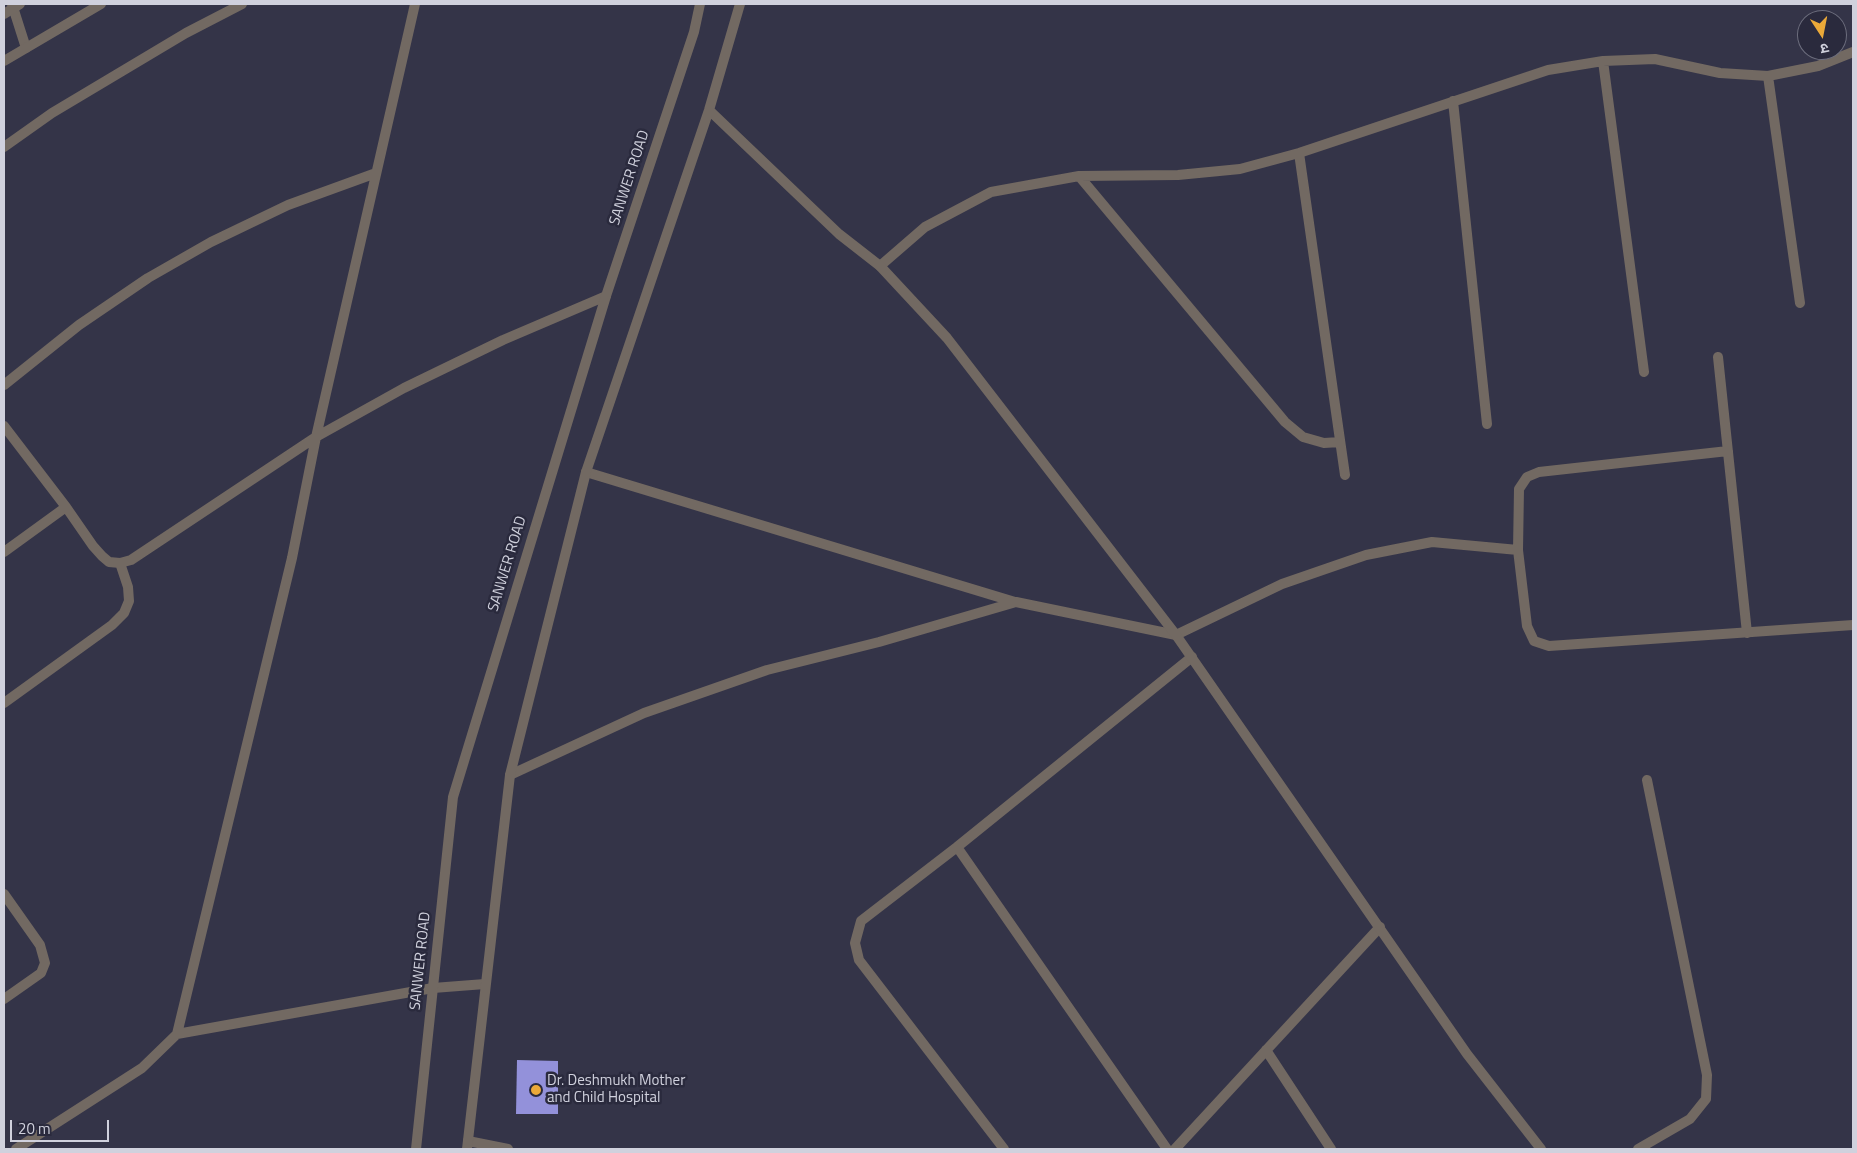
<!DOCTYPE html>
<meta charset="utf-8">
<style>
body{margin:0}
#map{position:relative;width:1857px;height:1153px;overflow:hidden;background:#343448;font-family:"Titillium Web","Noto Sans Devanagari",sans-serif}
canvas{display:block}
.frame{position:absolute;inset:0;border:5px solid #d0d1dd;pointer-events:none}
.north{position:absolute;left:1797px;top:10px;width:50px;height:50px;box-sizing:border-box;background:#2a2a3d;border:1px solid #6c6d7d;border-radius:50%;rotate:169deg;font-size:14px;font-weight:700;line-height:20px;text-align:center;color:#d0d1dd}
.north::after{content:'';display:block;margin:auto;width:18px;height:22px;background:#eba939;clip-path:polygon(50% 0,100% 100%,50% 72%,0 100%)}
.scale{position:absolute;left:10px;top:1120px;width:99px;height:22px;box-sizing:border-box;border:2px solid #d0d1dd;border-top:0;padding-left:6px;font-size:15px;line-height:18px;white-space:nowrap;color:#d0d1dd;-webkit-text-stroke:4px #2a2a3d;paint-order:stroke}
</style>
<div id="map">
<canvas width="1857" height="1153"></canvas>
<div class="frame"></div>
<div class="north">उ</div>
<div class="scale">20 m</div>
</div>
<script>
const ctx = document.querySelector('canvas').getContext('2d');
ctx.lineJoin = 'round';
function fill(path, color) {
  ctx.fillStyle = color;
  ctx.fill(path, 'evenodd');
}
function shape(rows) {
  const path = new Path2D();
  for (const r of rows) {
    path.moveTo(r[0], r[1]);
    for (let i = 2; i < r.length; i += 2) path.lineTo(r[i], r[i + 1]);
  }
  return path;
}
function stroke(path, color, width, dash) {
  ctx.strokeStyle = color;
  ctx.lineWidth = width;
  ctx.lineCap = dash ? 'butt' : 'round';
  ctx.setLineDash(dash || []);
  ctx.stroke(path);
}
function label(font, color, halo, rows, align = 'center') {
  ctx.font = font + ' "Titillium Web",sans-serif';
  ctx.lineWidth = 5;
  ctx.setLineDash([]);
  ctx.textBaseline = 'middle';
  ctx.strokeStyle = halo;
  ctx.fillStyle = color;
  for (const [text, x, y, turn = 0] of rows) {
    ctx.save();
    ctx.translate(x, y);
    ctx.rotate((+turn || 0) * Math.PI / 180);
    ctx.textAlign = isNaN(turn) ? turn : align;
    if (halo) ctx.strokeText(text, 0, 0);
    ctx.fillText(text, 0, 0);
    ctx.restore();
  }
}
const building = shape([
 [517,1060,558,1061,558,1114,516,1114]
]);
const service = shape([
 [12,4,26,48]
]);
const minor = shape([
 [1603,61,1644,372],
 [1768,76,1800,303],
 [1453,101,1487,424],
 [4,147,52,113,186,33,242,4],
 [1299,153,1345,475],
 [1079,176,1285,422,1303,437,1324,443,1340,442],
 [880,266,925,227,991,192,1079,176,1178,175,1240,169,1299,153,1548,70,1603,61,1655,59,1720,73,1768,76,1818,66,1853,52],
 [1718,357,1747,633],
 [4,385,79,325,148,278,211,242,288,205,376,173],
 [4,426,66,507,93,546,102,556,109,562,120,563,131,560,316,437,404,388,503,340,606,296],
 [586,472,1015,602],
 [1518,550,1519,489,1527,477,1539,472,1728,451],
 [4,552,66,507],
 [4,703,112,625,124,613,129,601,128,587,120,563],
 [510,775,644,713,767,670,879,642,1016,602,1176,635,1282,584,1366,555,1432,542,1518,550,1527,626,1534,641,1549,646,1853,625],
 [957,847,1167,1149],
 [4,894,40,945,45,963,41,973,4,999],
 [177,1034,433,988,485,984],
 [1266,1050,1331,1149],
 [468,1141,508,1149],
 [16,1149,142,1068,177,1034,292,558,316,437,415,4],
 [1004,1149,859,960,855,943,861,921,957,847,1192,657],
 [1175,1149,1380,927],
 [1638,1149,1690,1119,1706,1099,1707,1075,1647,780]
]);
const tertiary = shape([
 [4,14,20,4],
 [4,61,101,4],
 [709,110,839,234,880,266,947,338,1176,635,1467,1054,1541,1149],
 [416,1149,453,797,606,296,694,32,700,4],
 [467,1149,510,775,586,472,709,110,740,4]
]);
const markers = [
 [536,1090,6,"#eba939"]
];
const streetNames = [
 ["SANWER ROAD",630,178,-72],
 ["SANWER ROAD",508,564,-73],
 ["SANWER ROAD",421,961,-84]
];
const poiNames = [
 ["Dr. Deshmukh Mother",547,1081],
 ["and Child Hospital",547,1098]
];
fill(building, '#9391da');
stroke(service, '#726962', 10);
stroke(minor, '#726962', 10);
stroke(tertiary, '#726962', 10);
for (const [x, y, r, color] of markers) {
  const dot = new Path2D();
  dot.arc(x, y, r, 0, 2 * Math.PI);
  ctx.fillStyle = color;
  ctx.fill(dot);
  stroke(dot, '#2a2a3d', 2);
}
label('15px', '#d0d1dd', '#2a2a3d', streetNames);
label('15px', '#d0d1dd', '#2a2a3d', poiNames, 'left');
</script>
